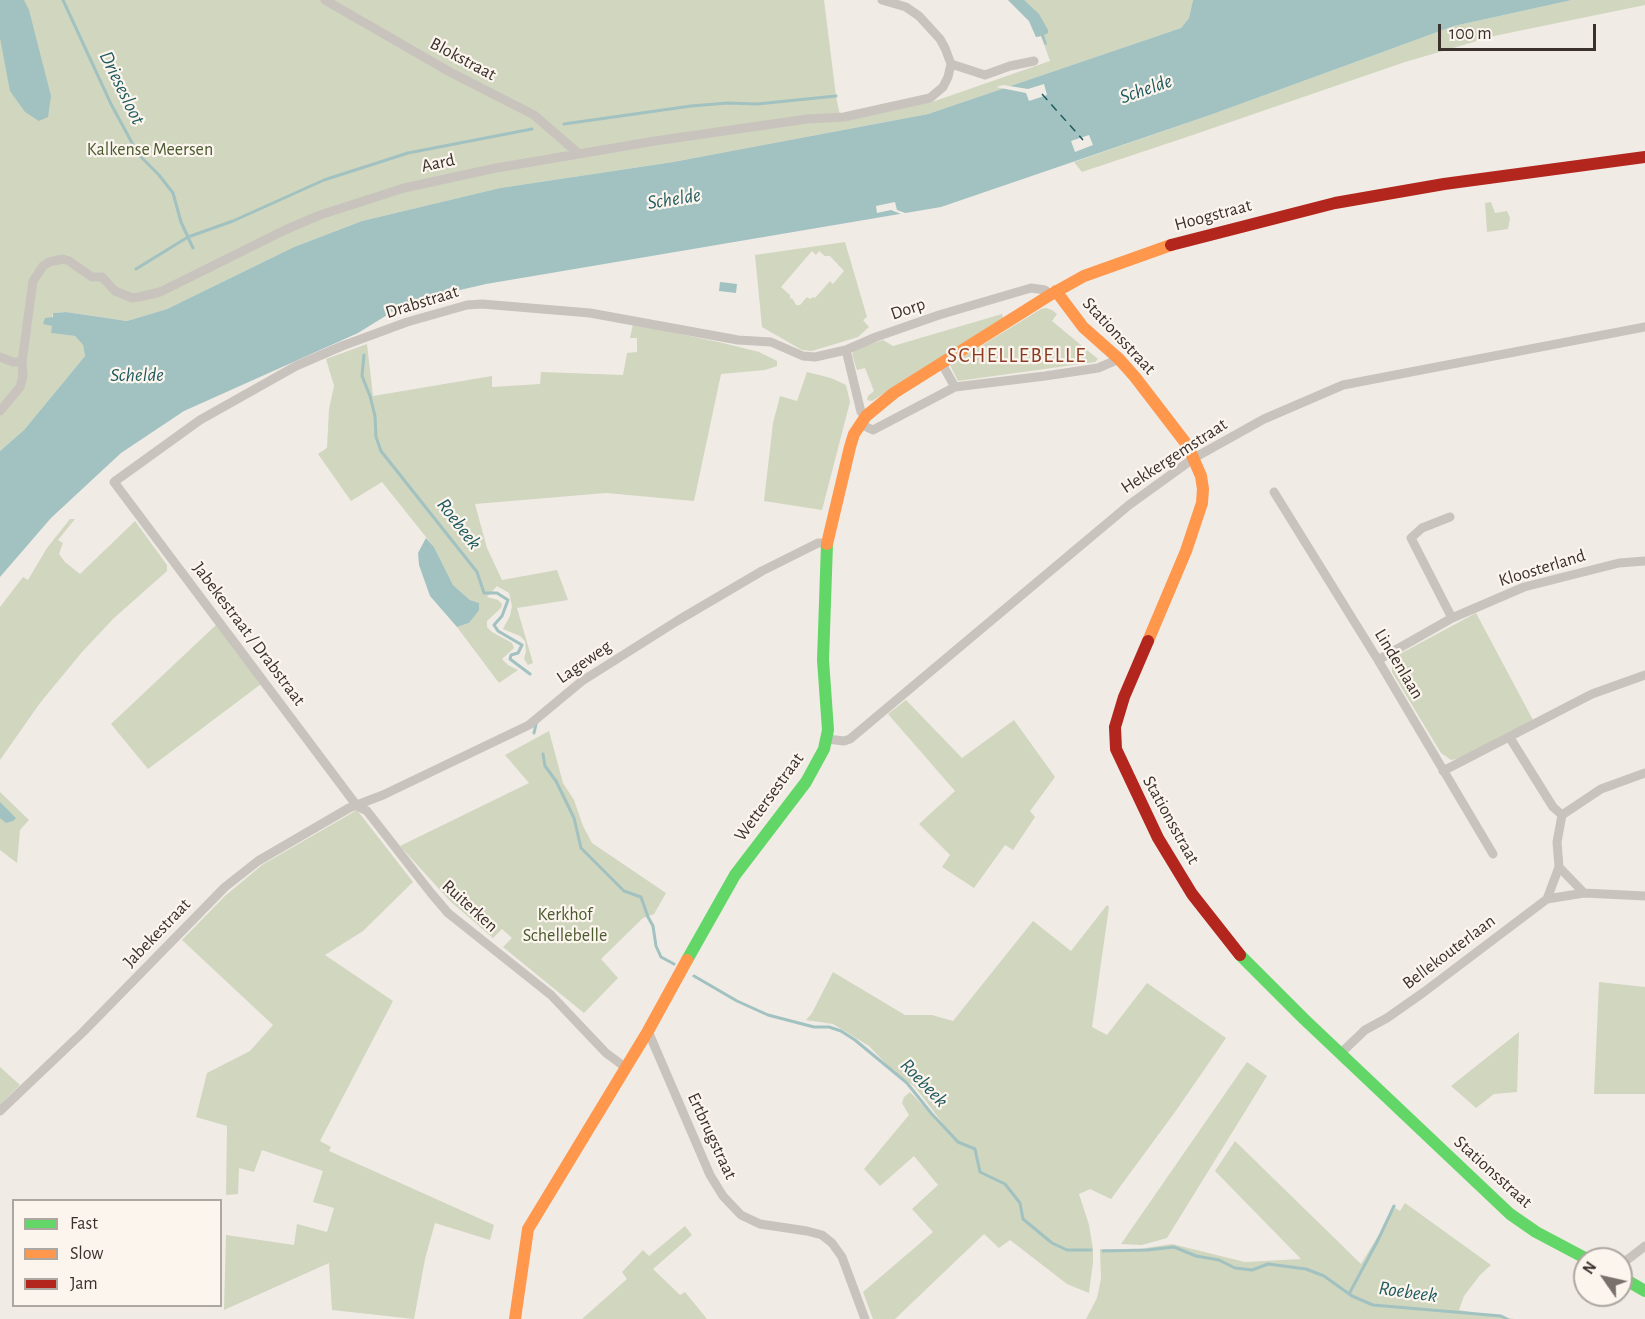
<!DOCTYPE html>
<style>
body{margin:0}
#map{position:relative;width:1645px;height:1319px;overflow:hidden;background:#f0ebe5;font-family:"Alegreya Sans",sans-serif}
canvas{display:block}
.legend{position:absolute;left:12px;top:1199px;width:210px;height:108px;box-sizing:border-box;background:#fbf5ee;border:2px solid #aea6a0;margin:0;padding:8px 10px;list-style:none;font-size:18px;color:#3b302b}
.legend li{display:flex;align-items:center;gap:12px;height:30px}
.legend b{width:30px;border:2px solid #aea6a0}
.north{position:absolute;left:1573px;top:1247px;width:60px;height:60px;box-sizing:border-box;background:#fbf5ee;border:2px solid #aea6a0;border-radius:50%;rotate:304deg;font-size:16px;font-weight:700;line-height:24px;text-align:center;color:#3b302b}
.north::after{content:'';display:block;margin:auto;width:21px;height:27px;background:#7a716c;clip-path:polygon(50% 0,100% 100%,50% 72%,0 100%)}
.scale{position:absolute;left:1438px;top:24px;width:158px;height:27px;box-sizing:border-box;border:3px solid #3b302b;border-top:0;padding-left:8px;font-size:18px;line-height:21px;white-space:nowrap;color:#3b302b;-webkit-text-stroke:4px #fbf5ee;paint-order:stroke}
</style>
<div id="map">
<canvas width="1645" height="1319"></canvas>
<ul class="legend">
<li><b style="height:8px;background:#63d668"></b>Fast</li>
<li><b style="height:8px;background:#ff974d"></b>Slow</li>
<li><b style="height:8px;background:#b3261e"></b>Jam</li>
</ul>
<div class="north">N</div>
<div class="scale">100 m</div>
</div>
<script>
const ctx = document.querySelector('canvas').getContext('2d');
ctx.lineJoin = 'round';
function fill(path, color) {
  ctx.fillStyle = color;
  ctx.fill(path, 'evenodd');
}
function shape(rows) {
  const path = new Path2D();
  for (const r of rows) {
    path.moveTo(r[0], r[1]);
    for (let i = 2; i < r.length; i += 2) path.lineTo(r[i], r[i + 1]);
  }
  return path;
}
function stroke(path, color, width, dash) {
  ctx.strokeStyle = color;
  ctx.lineWidth = width;
  ctx.lineCap = dash ? 'butt' : 'round';
  ctx.setLineDash(dash || []);
  ctx.stroke(path);
}
function label(font, color, halo, rows, align = 'center') {
  ctx.font = font + ' "Alegreya Sans",sans-serif';
  ctx.lineWidth = 4.5;
  ctx.setLineDash([]);
  ctx.textBaseline = 'middle';
  ctx.strokeStyle = halo;
  ctx.fillStyle = color;
  for (const [text, x, y, turn = 0] of rows) {
    ctx.save();
    ctx.translate(x, y);
    ctx.rotate((+turn || 0) * Math.PI / 180);
    ctx.textAlign = isNaN(turn) ? turn : align;
    if (halo) ctx.strokeText(text, 0, 0);
    ctx.fillText(text, 0, 0);
    ctx.restore();
  }
}
const green = shape([
 [0,0,824,0,836,96,840,115,844,121,932,102,1050,61,1041,36,1036,37,1029,21,1008,0,1193,0,1189,18,1181,28,928,114,673,162,500,188,362,221,294,247,167,309,127,321,66,312,53,313,50,325,52,326,52,333,75,336,83,345,85,356,24,430,0,451],
 [1572,0,1645,0,1645,5,1494,36,1405,62,1184,138,1082,172,1074,162,1213,114,1454,26],
 [1491,202,1495,213,1507,211,1510,218,1508,229,1487,232,1485,203],
 [845,242,867,317,863,320,869,327,858,337,812,351,802,350,762,327,755,255],
 [812,251,816,255,819,251,825,256,830,256,844,271,833,284,830,281,815,298,813,297,810,299,807,297,800,305,796,305,792,298,790,299,790,295,781,287],
 [1046,308,1052,310,1057,314,1052,321,1098,359,1095,362,958,381,950,365,1041,309],
 [1002,314,1003,318,872,401,867,400,868,396,874,391,865,368,857,370,852,354,856,349,883,340,893,346],
 [633,324,723,343,759,352,777,361,777,366,765,370,721,374,694,501,606,493,475,504,487,548,502,580,557,570,568,600,517,608,533,663,528,665,524,659,526,651,525,641,520,636,503,629,510,616,512,606,509,593,497,586,487,597,498,600,502,604,501,608,487,621,487,627,492,632,512,643,514,648,502,659,508,665,518,670,499,683,457,627,469,623,479,603,470,600,453,585,434,547,382,482,351,501,318,454,327,448,329,409,334,386,326,359,367,344,373,396,492,376,492,387,540,384,541,372,623,375,627,353,637,352,637,338,630,338],
 [807,372,831,378,846,385,850,402,822,510,764,501,773,423,780,396,797,401],
 [70,519,75,519,58,540,63,543,59,554,65,562,80,574,135,521,167,565,167,571,114,618,82,652,40,703,0,760,0,607,23,577,28,580,47,548],
 [1476,613,1533,720,1465,757,1451,760,1441,753,1392,672,1392,662,1398,655],
 [216,625,261,684,148,769,111,724],
 [906,700,962,758,1014,720,1055,777,1030,811,1035,817,1013,850,1005,845,974,888,942,867,950,855,919,824,955,791,888,714],
 [549,731,563,783,574,800,583,826,592,843,666,893,654,914,643,918,601,959,618,978,584,1013,503,947,512,938,502,929,493,938,450,901,400,846,529,783,505,755],
 [0,792,29,820,20,830,17,863,0,850],
 [357,810,413,882,363,931,325,955,393,1001,320,1141,331,1147,329,1151,494,1225,490,1240,435,1223,425,1259,414,1319,332,1310,329,1263,224,1310,226,1235,294,1245,297,1224,327,1232,334,1208,313,1202,323,1171,262,1150,254,1172,239,1168,238,1194,226,1195,227,1126,196,1117,207,1073,250,1051,273,1025,182,940,225,896,262,865],
 [1107,905,1109,907,1092,1027,1107,1035,1147,983,1226,1038,1175,1112,1111,1199,1090,1189,1079,1194,1089,1225,1093,1249,1093,1262,1089,1293,1067,1284,1010,1240,999,1248,984,1234,895,1319,873,1319,863,1292,933,1232,912,1209,938,1185,914,1156,880,1186,864,1169,909,1115,902,1103,904,1097,910,1092,953,1137,915,1087,891,1069,869,1046,833,1024,806,1020,812,1013,833,972,905,1015,932,1015,953,1021,1033,921,1071,951],
 [1599,982,1645,987,1645,1094,1594,1094],
 [1519,1032,1517,1092,1494,1094,1476,1108,1451,1086],
 [1247,1062,1267,1076,1167,1238,1142,1245,1121,1244],
 [0,1067,20,1085,0,1105],
 [1235,1141,1361,1264,1395,1208,1400,1211,1405,1203,1491,1265,1480,1275,1464,1296,1459,1310,1514,1319,1086,1319,1097,1298,1101,1279,1100,1249,1139,1249,1172,1244,1245,1262,1301,1259,1215,1171],
 [685,1226,692,1235,653,1269,680,1295,685,1292,707,1319,582,1319,627,1279,622,1272,643,1250,649,1256]
]);
const water = shape([
 [0,0,24,0,29,10,51,96,48,117,39,121,25,112,10,91,0,38],
 [1008,0,1024,0,1039,14,1048,30,1048,33,1044,35,1047,44,1045,45,1041,36,1036,37,1029,21],
 [1193,0,1572,0,1454,26,1213,114,941,207,486,284,408,302,358,333,184,411,121,453,51,518,0,577,0,451,24,430,85,356,83,345,75,336,51,333,52,326,43,324,45,318,53,317,53,313,66,312,127,321,167,309,294,247,362,221,500,188,673,162,928,114,1181,28,1189,18],
 [720,282,737,284,736,293,719,291],
 [426,538,434,547,453,585,470,600,479,603,479,610,469,623,457,627,430,596,419,565,418,553],
 [0,802,16,818,13,821,6,823,0,818]
]);
const pier = shape([
 [1044,84,1047,95,1029,101,1026,93,996,87,1003,85,1028,89],
 [1089,135,1093,145,1075,152,1071,141],
 [895,202,897,210,911,215,906,216,891,210,877,213,876,206]
]);
const stream = shape([
 [63,0,111,104,138,154,159,175,173,193,181,222,193,248],
 [564,124,691,106,728,103,757,104,836,96],
 [136,269,188,237,233,221,324,180,408,153,532,129],
 [364,355,362,376,370,396,375,416,376,437,381,451,477,572,484,593,497,593,508,600,502,616,494,625,498,631,522,645,518,653,511,655,510,659,530,674],
 [534,733,536,724],
 [543,754,545,766,556,781,574,818,581,848,624,891,641,897,648,917,653,926,656,946,661,957,674,964],
 [694,976,737,1001,768,1015,814,1027,829,1027,841,1031,855,1040,907,1083,931,1113,958,1142,975,1149,980,1172,1005,1184,1020,1203,1023,1219,1052,1243,1067,1250,1091,1250],
 [1103,1251,1147,1250,1174,1247,1196,1256,1219,1260,1235,1268,1252,1270,1268,1264,1306,1269,1324,1276,1352,1296,1373,1305,1501,1316,1507,1319],
 [1349,1294,1377,1242,1394,1206]
]);
const ferry = shape([
 [1042,94,1083,140]
]);
const street = shape([
 [325,0,450,72,534,115,579,154],
 [951,64,985,75,1010,66,1034,61],
 [846,350,861,412,866,416],
 [0,357,13,362,22,362],
 [942,364,955,387],
 [0,411,20,387,23,376,22,362,33,281,43,266,49,262,63,259,69,261,92,277,102,277,115,291,132,298,139,297,160,292,285,230,320,215,404,188,496,168,655,141,807,119,844,117,930,98,943,87,948,77,951,64,945,48,940,39,919,16,906,7,882,0],
 [860,424,873,430,955,387,1045,376,1098,368,1119,359],
 [1274,492,1378,660,1493,854],
 [1450,517,1422,528,1411,538,1452,618],
 [1378,660,1452,618,1524,587,1619,563,1645,561],
 [1510,738,1553,807,1562,815,1557,842,1559,867,1547,899],
 [827,739,844,741,850,739,1129,505,1194,458,1264,419,1343,385,1645,327],
 [1443,771,1592,694,1645,675],
 [1562,815,1601,789,1645,773],
 [1559,867,1584,893],
 [648,1031,710,1175,723,1196,741,1215,760,1224,807,1231,822,1235,832,1243,842,1257,865,1319],
 [1341,1053,1365,1030,1387,1018,1424,992,1547,899,1584,893,1645,896],
 [625,1067,606,1053,551,995,448,913,431,893,367,811,357,806,114,482,200,420,296,366,342,346,407,322,467,305,482,304,590,313,738,340,771,342,803,356,815,357,846,350,876,337,939,315,1031,288,1045,290,1050,295],
 [0,1111,83,1032,225,887,258,861,349,808,383,795,529,725,582,681,677,621,762,571,818,543,827,543],
 [1621,1270,1627,1260,1645,1246]
]);
const fast = shape([
 [1240,955,1304,1019,1510,1214,1536,1232,1587,1259],
 [687,960,735,875,806,782,824,749,828,730,823,660,827,544],
 [1621,1277,1645,1291]
]);
const slow = shape([
 [1056,291,1083,327,1119,359,1135,377,1188,446,1201,476,1203,489,1202,503,1186,551,1148,641],
 [827,544,850,447,854,434,866,416,894,393,1050,295,1084,276,1171,245],
 [515,1319,528,1229,648,1031,687,960]
]);
const jam = shape([
 [1171,245,1335,203,1444,184,1645,157],
 [1148,641,1124,697,1115,727,1116,749,1158,838,1192,894,1240,955]
]);
const streetNames = [
 ["Blokstraat",463,59,28],
 ["Aard",438,163,-12],
 ["Hoogstraat",1213,215,-15],
 ["Drabstraat",422,302,-17],
 ["Dorp",908,309,-19],
 ["Stationsstraat",1119,336,47],
 ["Hekkergemstraat",1174,456,-33],
 ["Kloosterland",1542,568,-17],
 ["Jabekestraat / Drabstraat",249,634,53],
 ["Lageweg",584,662,-35],
 ["Lindenlaan",1399,664,59],
 ["Wettersestraat",769,797,-54],
 ["Stationsstraat",1171,820,61],
 ["Ruiterken",470,906,42],
 ["Jabekestraat",157,933,-46],
 ["Bellekouterlaan",1449,952,-37],
 ["Ertbrugstraat",712,1136,65],
 ["Stationsstraat",1493,1172,42]
];
const parkNames = [
 ["Kalkense Meersen",150,150],
 ["Kerkhof",565,915],
 ["Schellebelle",565,936]
];
const waterNames = [
 ["Driesesloot",122,88,64],
 ["Schelde",1146,89,-19],
 ["Schelde",674,199,-9],
 ["Schelde",137,375],
 ["Roebeek",459,524,52],
 ["Roebeek",924,1083,46],
 ["Roebeek",1408,1292,8]
];
const quarterNames = [
 ["SCHELLEBELLE",1017,356]
];
fill(green, '#d1d6bf');
fill(water, '#a1c2c1');
fill(pier, '#f0ebe5');
stroke(stream, '#a1c2c1', 3);
stroke(ferry, '#1f5a5e', 1.5, [8, 6]);
stroke(street, '#c9c3be', 9);
stroke(fast, '#63d668', 12);
stroke(slow, '#ff974d', 12);
stroke(jam, '#b3261e', 12);
label('18px', '#3b302b', '#fbf5ee', streetNames);
label('18px', '#4a5a2e', '#fbf5ee', parkNames);
label('italic 20px', '#1f5a5e', '#fbf5ee', waterNames);
ctx.letterSpacing = '1.5px';
label('21px', '#8c3b22', '#fbf5ee', quarterNames);
ctx.letterSpacing = '0px';
</script>
